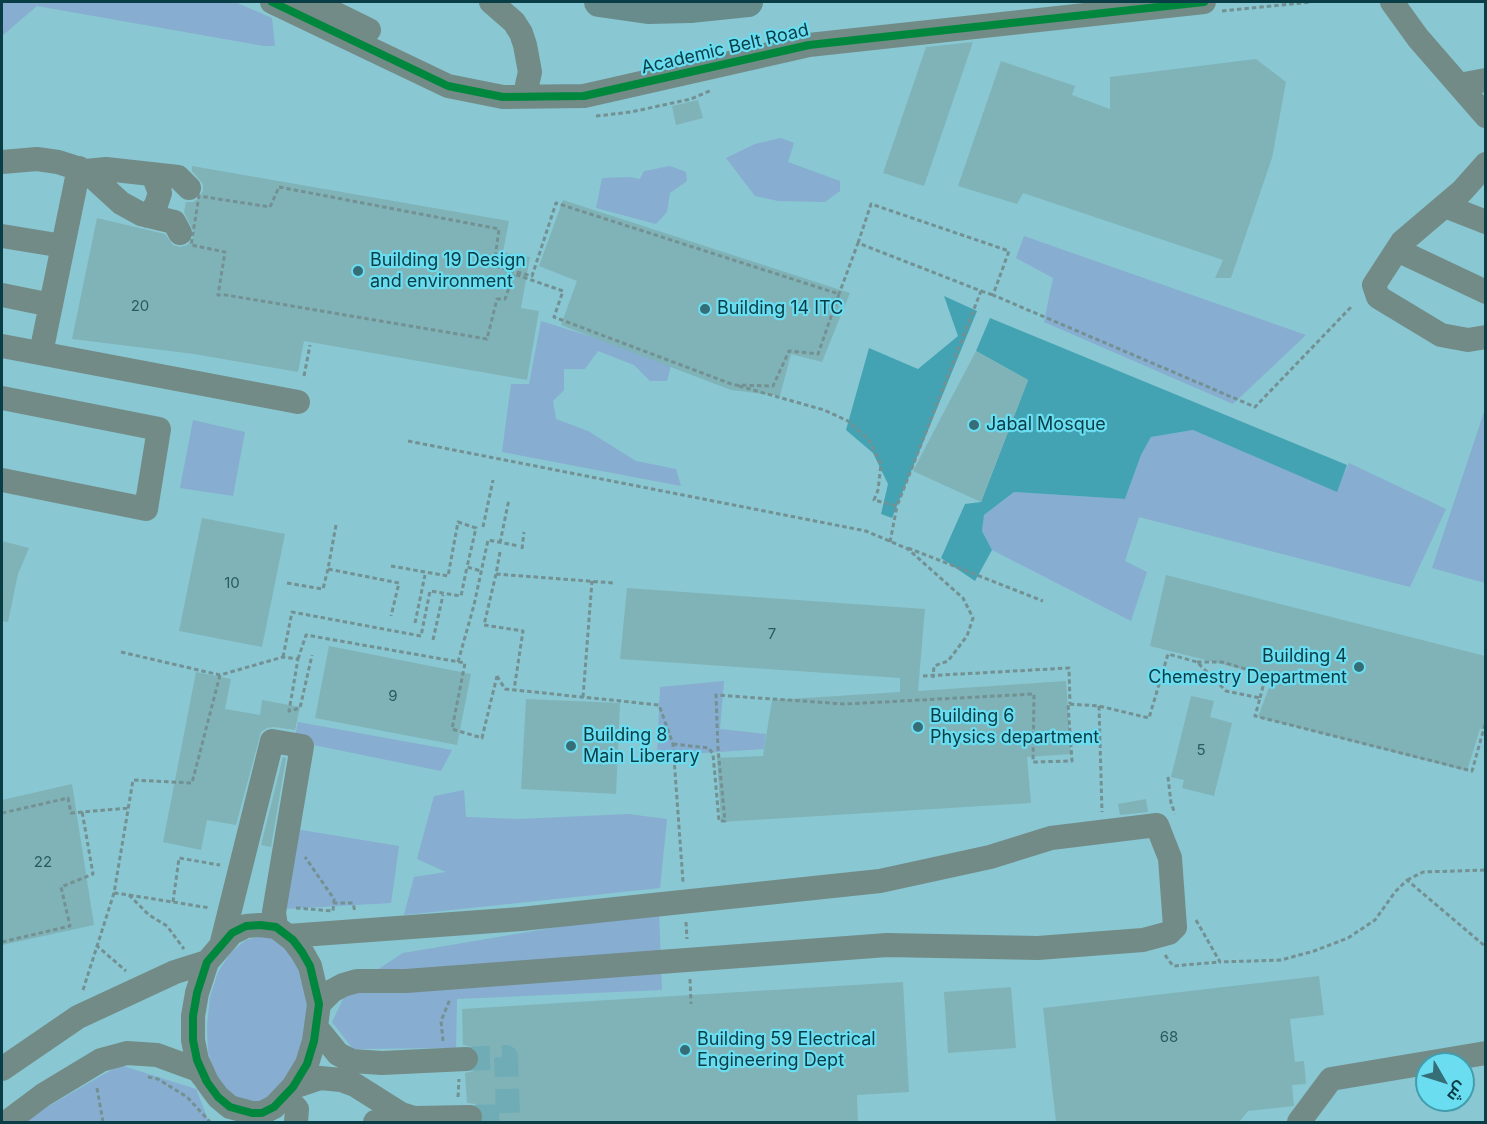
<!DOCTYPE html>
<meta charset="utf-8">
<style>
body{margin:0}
#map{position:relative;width:1487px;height:1124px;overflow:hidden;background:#89c7d2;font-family:Inter,Cairo,sans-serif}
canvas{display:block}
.frame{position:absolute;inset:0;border:3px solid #093e46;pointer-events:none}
.north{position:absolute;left:1415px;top:1052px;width:60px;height:60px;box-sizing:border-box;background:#6addf1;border:2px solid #439dad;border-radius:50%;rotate:129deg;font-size:16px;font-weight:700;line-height:24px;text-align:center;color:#093e46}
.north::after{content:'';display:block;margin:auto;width:21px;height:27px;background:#366e77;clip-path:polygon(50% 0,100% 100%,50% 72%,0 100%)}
</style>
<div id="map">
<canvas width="1487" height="1124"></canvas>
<div class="frame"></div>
<div class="north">ش</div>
</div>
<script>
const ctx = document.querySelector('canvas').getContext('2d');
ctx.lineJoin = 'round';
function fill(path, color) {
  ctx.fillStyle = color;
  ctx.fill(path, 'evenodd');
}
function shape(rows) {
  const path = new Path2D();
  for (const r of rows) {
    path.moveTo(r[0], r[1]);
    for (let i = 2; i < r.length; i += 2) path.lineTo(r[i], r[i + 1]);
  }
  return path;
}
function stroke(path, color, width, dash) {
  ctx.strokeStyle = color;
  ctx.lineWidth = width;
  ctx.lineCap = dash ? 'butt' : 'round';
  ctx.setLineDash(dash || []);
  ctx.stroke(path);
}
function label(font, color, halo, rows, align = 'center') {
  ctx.font = font + ' Inter,sans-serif';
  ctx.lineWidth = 4.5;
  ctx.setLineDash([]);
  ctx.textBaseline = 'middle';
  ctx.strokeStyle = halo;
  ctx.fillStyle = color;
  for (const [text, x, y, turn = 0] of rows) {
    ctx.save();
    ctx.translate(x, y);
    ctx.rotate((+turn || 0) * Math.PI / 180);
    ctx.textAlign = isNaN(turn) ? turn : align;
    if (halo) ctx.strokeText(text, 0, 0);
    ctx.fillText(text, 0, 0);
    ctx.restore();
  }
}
const green = shape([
 [2,2,235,2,272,18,275,46,264,46,37,6,2,36],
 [781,138,794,143,788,162,840,181,840,191,825,202,778,201,755,196,726,158,755,144],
 [670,166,686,172,687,181,670,193,667,212,656,224,596,208,602,178,630,177,640,179,644,171],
 [1024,236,1306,335,1233,404,1044,322,1053,278,1016,258],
 [541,321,672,362,667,381,650,381,634,365,598,351,585,369,564,369,564,390,553,401,556,419,588,431,636,461,676,469,681,486,502,452,511,384,529,384],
 [1485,409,1485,583,1432,568],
 [193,420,245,432,233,496,180,488],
 [1193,430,1336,491,1349,463,1446,509,1410,587,1139,517,1125,561,1147,572,1131,621,992,550,982,531,984,515,1014,492,1125,499,1141,455,1151,437],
 [724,681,720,729,766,734,764,749,657,756,660,687],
 [298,722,452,750,441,771,294,741],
 [464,790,466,817,519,819,628,814,667,819,660,888,404,915,414,877,446,872,417,859,434,796],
 [295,829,399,846,391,903,285,909],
 [659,910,662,990,457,999,456,1048,353,1049,332,1022,348,989,403,953],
 [262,936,277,939,293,953,303,976,310,1022,291,1078,263,1102,237,1099,225,1088,214,1072,208,1052,207,1026,210,997,218,972,231,952,246,940],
 [120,1065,196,1089,209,1122,21,1122]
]);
const water = shape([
 [944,296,977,311,892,518,881,514,888,484,873,453,846,430,869,348,918,369,958,336],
 [990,318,1347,465,1337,492,1193,430,1151,437,1141,455,1125,499,1014,492,984,515,982,531,992,550,975,581,941,558,965,504,981,502,1028,380,976,351]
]);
const building = shape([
 [973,42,924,186,883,173,926,47],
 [1256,59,1286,82,1272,158,1231,278,1215,278,1223,260,1023,193,1017,204,958,186,1001,61,1075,86,1072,95,1110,109,1110,77],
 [698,100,703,118,676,125,672,106],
 [192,166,509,221,503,252,530,257,521,308,539,311,527,380,304,341,298,372,194,354,72,339,97,218,165,234,173,245,180,247,187,245,192,240,194,233,184,212,186,202,193,202,199,198,203,191,203,184,192,171],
 [563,200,850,293,822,362,791,354,780,396,731,390,561,325,577,281,539,266],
 [976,351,1028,380,981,502,913,471],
 [202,518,285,534,262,647,179,631],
 [2,541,29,548,18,574,8,622,2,621],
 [1166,575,1485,656,1485,729,1480,729,1467,771,1258,717,1273,677,1150,646],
 [627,588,925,609,918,691,1066,681,1071,754,1027,757,1031,803,721,822,717,758,763,756,772,700,900,692,900,678,620,659],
 [329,646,471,674,457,745,315,718],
 [196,672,231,679,225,709,260,715,262,700,300,707,295,730,274,727,267,728,261,732,236,825,207,820,201,850,163,842],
 [1191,696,1214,701,1210,717,1232,723,1214,796,1182,788,1184,780,1171,777],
 [526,699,620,703,616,794,521,789],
 [283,757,286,758,271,847,261,845],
 [72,784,94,925,2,945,2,800],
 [1146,799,1148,812,1120,815,1118,804],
 [1319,976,1324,1015,1290,1019,1295,1062,1304,1061,1306,1084,1292,1085,1294,1106,1248,1111,1239,1122,1056,1122,1043,1008],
 [903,982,909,1092,857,1095,858,1122,483,1122,484,1116,482,1109,476,1104,467,1103,465,1073,474,1071,479,1065,480,1058,478,1052,473,1047,463,1045,462,1009],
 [1011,987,1016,1048,948,1053,944,992]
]);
const minorTunnel = shape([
 [466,1059,506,1057,508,1116,470,1117]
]);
const path = shape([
 [1222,11,1311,2],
 [596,116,631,112,691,99,712,90],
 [279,187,499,229,494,266,532,276,556,203,839,294,818,354,789,351,773,386,734,385,554,317,563,291,514,274,505,299,497,299,487,339,226,295,218,295,225,252,191,245,199,196,270,207,279,187],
 [858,243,871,204,1009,251,993,295,1255,407,1353,305],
 [981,291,993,295],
 [304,376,310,345],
 [739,386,824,410,848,421,869,440,881,464,878,490,874,500,897,506,981,291,858,243,839,294],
 [408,441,866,531,908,549,963,598,973,618,967,636,948,661,934,666,933,678],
 [336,525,328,569,399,583,391,616],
 [483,527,493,480],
 [890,542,897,506],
 [500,543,509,499],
 [908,548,1043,601],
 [522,549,524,532],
 [500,552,496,574,614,583],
 [391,566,448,576,458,522,476,528,467,567,481,571],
 [496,574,484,625,523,631,514,690],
 [287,583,323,589,328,569],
 [415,623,425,575],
 [433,640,443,595],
 [121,652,220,675,283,657,298,659,289,711,300,708,312,655],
 [283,657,292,612,421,636,430,591,461,596,467,567],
 [298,659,306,635,465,663,452,729,482,738,497,676],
 [458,662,474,605,488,540,519,546],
 [1197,662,1222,662,1266,675,1260,698],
 [497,676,505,689,659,705,673,744,683,882],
 [923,676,1069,668,1070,704],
 [583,697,592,581],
 [1099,706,1102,812],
 [673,744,709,748,713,754,719,821,725,821,718,749,716,695,845,704,1034,694,1033,762,1072,761,1068,704,1099,706,1149,718,1168,654,1197,662,1226,691,1260,698,1255,716,1472,771,1486,721],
 [1168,777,1171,803,1175,814],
 [2,813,68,798,71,813,129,808],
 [1407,880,1423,872,1486,870],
 [114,893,129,895,149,915,167,926,184,949],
 [129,895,210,908],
 [173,902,179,858,220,865],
 [333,903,353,903,355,912],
 [296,908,333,911,334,899,305,857],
 [1196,920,1220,962,1281,960,1314,951,1348,938,1375,920,1395,892,1407,880,1486,947],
 [686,922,687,939],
 [2,942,70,926,61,887,93,874,82,811],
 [96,945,126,971],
 [1165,955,1173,966,1220,962],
 [690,979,691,1004],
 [83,990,114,893,133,780,192,783,220,675],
 [443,1041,441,1021,450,999],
 [148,1077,158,1079,187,1097,210,1122],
 [97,1088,103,1122],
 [458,1097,459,1079]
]);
const minor = shape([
 [272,2,448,86,503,97,584,96,809,45,1204,2],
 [312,2,369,30],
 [491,2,514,22,521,33,525,45,530,72,527,85],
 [1392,2,1418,38,1486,116],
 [1459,85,1486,80],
 [2,162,37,159,58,162,86,171,106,169,178,177,189,188],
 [1486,164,1462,191,1402,242,1374,285,1378,297,1441,335,1468,340,1486,337],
 [86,171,121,203,141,214,174,222,180,233],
 [1445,206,1486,222],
 [148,216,156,205,160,193,153,175],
 [2,236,63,246],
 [1397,250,1486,292],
 [2,295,51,305],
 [2,346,298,402],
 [41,353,79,168],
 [2,398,159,429,146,509,2,480],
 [260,925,276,927,293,940,302,952,310,966,319,1004,314,1041,307,1064,293,1087,274,1107,262,1113,252,1113,230,1107,218,1097,207,1082,197,1060,193,1040,193,1016,197,993,207,962,232,933,246,926,260,925],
 [288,936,521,919,880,881,990,857,1051,838,1157,825,1170,858,1175,927,1169,933,1143,940,1038,948,887,945,406,981,357,981,343,985,332,991,319,1004],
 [222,942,272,741,302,746,274,912,276,927],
 [317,1028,338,1054,352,1061,382,1063,466,1059],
 [2,1069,78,1017,175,972,207,962],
 [293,1087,320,1078,341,1080,355,1085,401,1114,414,1118],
 [286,1097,297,1109,296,1122],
 [7,1122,43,1095,101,1060,127,1053,157,1055,198,1070,205,1079],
 [375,1122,414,1118,470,1117],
 [1299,1122,1331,1079,1486,1053]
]);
const major = shape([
 [599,2,648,9,690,8,748,2]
]);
const cycleway = shape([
 [272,2,448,86,503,97,584,96,809,45,1204,2],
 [260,925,276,927,293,940,302,952,310,966,319,1004,314,1041,307,1064,293,1087,274,1107,262,1113,252,1113,230,1107,218,1097,207,1082,197,1060,193,1040,193,1016,197,993,207,962,232,933,246,926,260,925]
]);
const markers = [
 [358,271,6,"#366e77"],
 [705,309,6,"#366e77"],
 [974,425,6,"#366e77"],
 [1359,667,6,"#366e77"],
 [918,727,6,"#366e77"],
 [571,746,6,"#366e77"],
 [685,1050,6,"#366e77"]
];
const numberNames = [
 ["20",140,306],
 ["10",232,583],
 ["7",772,634],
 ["9",393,696],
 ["5",1201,750],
 ["22",43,862],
 ["68",1169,1037]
];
const streetNames = [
 ["Academic Belt Road",725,49,-13]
];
const poiNames = [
 ["Building 19 Design",370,261],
 ["and environment",370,282],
 ["Building 14 ITC",717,309],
 ["Jabal Mosque",986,425],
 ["Building 4",1347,657,"right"],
 ["Chemestry Department",1347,678,"right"],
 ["Building 6",930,717],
 ["Physics department",930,738],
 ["Building 8",583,736],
 ["Main Liberary",583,757],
 ["Building 59 Electrical",697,1040],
 ["Engineering Dept",697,1061]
];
fill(green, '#87add0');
fill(water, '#44a3b3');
fill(building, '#80b3b7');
stroke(minorTunnel, '#6facb6', 24, [24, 12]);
stroke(path, '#739193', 3, [4.5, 3]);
stroke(minor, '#728b87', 24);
stroke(major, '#688c8c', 30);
stroke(cycleway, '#00873e', 8);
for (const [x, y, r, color] of markers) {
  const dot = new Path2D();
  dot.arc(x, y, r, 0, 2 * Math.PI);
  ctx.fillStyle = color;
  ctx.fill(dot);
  stroke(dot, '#6addf1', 2);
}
label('15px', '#275b62', null, numberNames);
label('18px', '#093e46', '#6addf1', streetNames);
label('18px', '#093e46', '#6addf1', poiNames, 'left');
</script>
